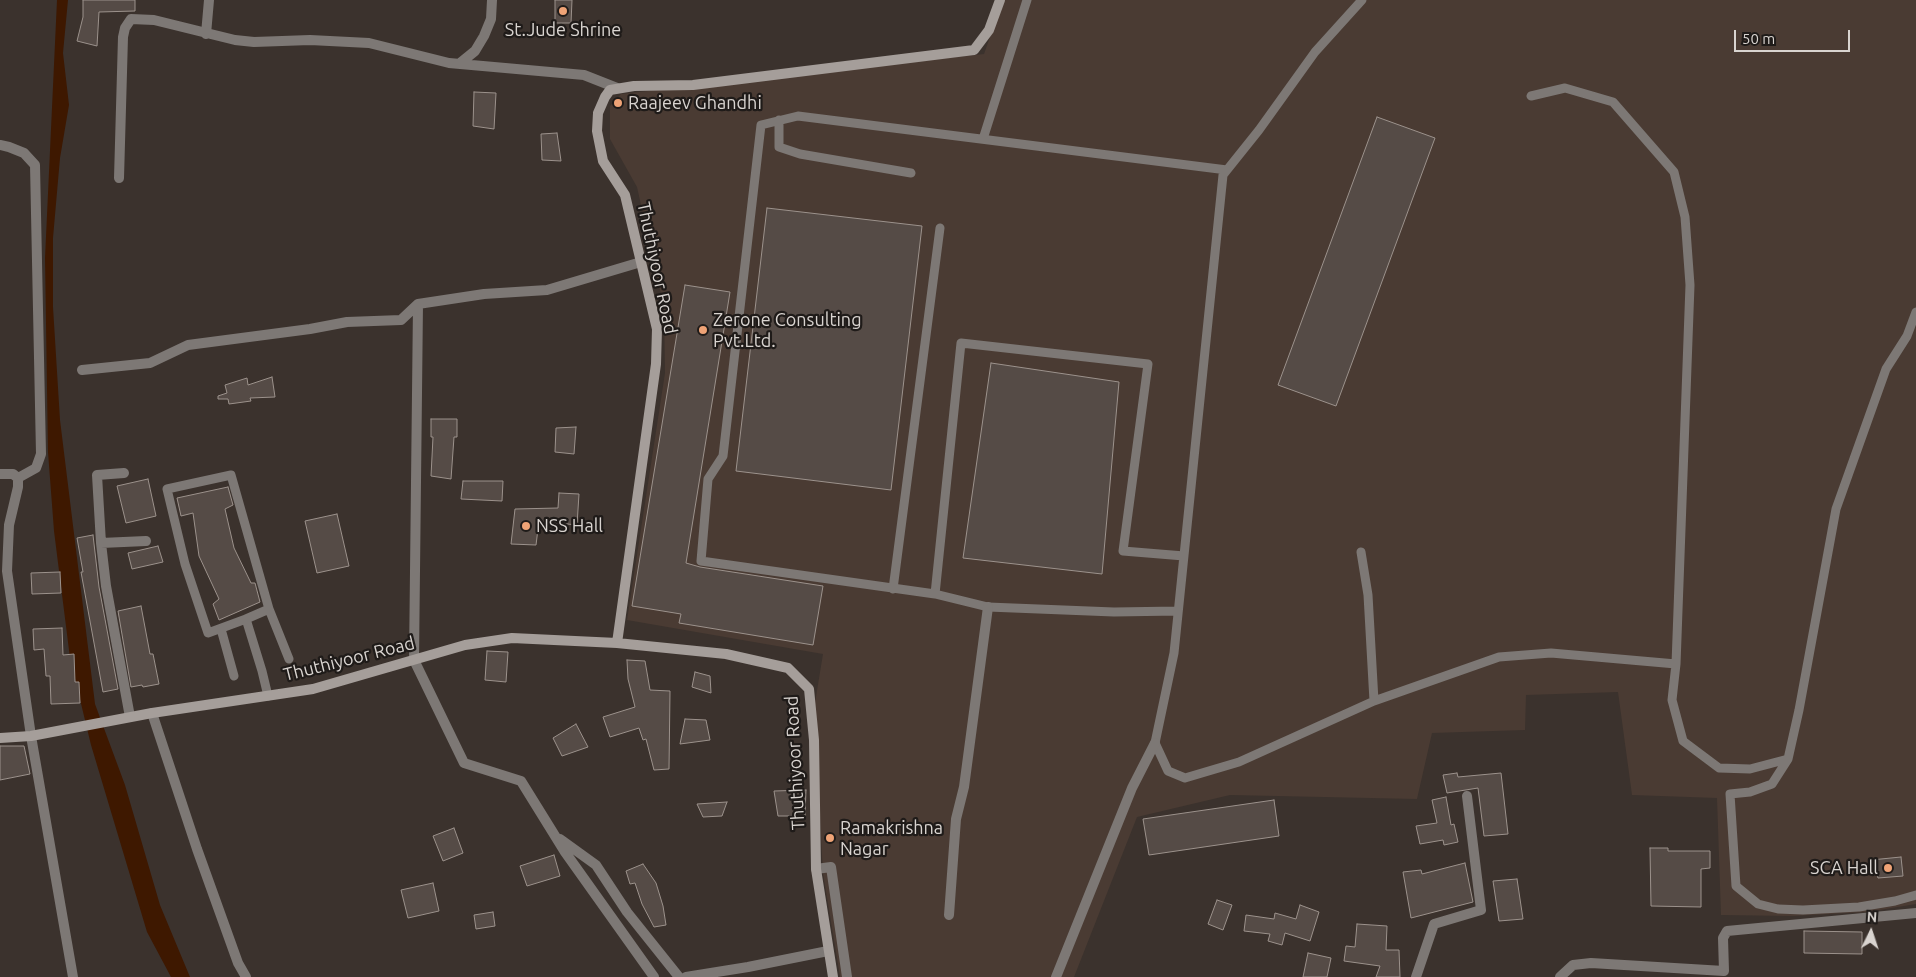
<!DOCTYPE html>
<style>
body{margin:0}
#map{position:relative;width:1916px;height:977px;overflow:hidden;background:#3b322d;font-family:Ubuntu,sans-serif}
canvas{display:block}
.north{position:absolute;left:1846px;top:907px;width:50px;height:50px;-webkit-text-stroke:4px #1f1b19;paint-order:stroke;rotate:4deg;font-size:14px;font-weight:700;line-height:20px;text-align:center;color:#d9d4d0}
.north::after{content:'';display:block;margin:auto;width:18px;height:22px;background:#d9d4d0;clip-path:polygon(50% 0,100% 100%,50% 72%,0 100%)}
.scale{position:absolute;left:1734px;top:30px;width:116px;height:22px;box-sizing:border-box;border:2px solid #d9d4d0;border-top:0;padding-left:6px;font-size:15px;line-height:18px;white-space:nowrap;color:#d9d4d0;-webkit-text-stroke:4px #1f1b19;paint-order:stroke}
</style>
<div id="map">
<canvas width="1916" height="977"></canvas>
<div class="north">N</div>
<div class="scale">50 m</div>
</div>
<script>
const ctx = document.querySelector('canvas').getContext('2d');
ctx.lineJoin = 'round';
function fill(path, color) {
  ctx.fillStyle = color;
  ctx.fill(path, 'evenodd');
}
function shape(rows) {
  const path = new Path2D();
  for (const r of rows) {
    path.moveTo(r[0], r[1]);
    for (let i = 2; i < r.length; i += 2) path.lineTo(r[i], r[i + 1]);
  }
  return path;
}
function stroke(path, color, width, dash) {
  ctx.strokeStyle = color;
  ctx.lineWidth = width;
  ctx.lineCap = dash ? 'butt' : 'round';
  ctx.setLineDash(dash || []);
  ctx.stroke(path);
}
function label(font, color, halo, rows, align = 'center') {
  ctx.font = font + ' Ubuntu,sans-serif';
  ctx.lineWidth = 4.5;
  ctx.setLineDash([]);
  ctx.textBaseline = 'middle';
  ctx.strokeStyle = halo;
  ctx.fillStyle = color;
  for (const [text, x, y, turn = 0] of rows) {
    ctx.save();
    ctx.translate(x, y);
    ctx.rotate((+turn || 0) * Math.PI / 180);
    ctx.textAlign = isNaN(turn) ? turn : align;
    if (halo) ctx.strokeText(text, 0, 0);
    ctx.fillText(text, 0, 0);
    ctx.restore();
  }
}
const built = shape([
 [1003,0,1916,0,1916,904,1867,912,1792,916,1721,915,1717,798,1632,795,1618,692,1526,695,1525,730,1432,733,1417,799,1230,795,1137,817,1074,977,840,977,823,873,814,709,823,654,627,620,665,373,664,308,637,187,610,139,610,106,621,94,984,54]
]);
const water = shape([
 [57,0,68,0,63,53,69,105,60,158,53,238,53,307,60,420,95,704,125,785,160,905,190,977,171,977,147,932,91,745,70,658,54,531,48,452,45,258]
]);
const building = shape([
 [83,0,135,0,135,11,99,12,97,46,77,41,83,17,83,0],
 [555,0,572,0,571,23,555,23,555,0],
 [474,92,496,93,494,129,473,126,474,92],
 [1377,117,1435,138,1336,406,1278,385,1377,117],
 [557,133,561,161,542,160,541,134,557,133],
 [767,208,922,226,891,490,736,471,767,208],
 [685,285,730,292,686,563,700,567,823,586,813,645,679,623,681,614,632,606,685,285],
 [991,363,1119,382,1102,574,963,558,991,363],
 [272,377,275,397,250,398,251,401,229,404,228,399,218,399,218,396,227,393,225,385,247,378,248,385,272,377],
 [431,419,457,419,457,437,454,437,451,479,431,476,433,437,431,437,431,419],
 [576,427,574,454,555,452,556,428,576,427],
 [148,479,156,516,126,523,117,486,148,479],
 [463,481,503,481,502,501,461,499,463,481],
 [228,487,233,505,225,509,234,548,251,583,255,583,260,602,219,620,213,604,219,599,199,556,193,513,181,516,177,498,228,487],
 [559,493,579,494,577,525,539,521,536,545,511,544,515,509,558,508,559,493],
 [337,514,349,566,317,573,305,521,337,514],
 [93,535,99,587,118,689,103,692,81,572,83,572,77,538,93,535],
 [158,546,163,562,132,569,128,553,158,546],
 [60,572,61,593,32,594,31,573,60,572],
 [141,606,150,654,153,654,159,684,143,687,142,685,131,687,118,611,141,606],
 [62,628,63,655,74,654,75,682,79,682,80,703,51,704,50,676,46,676,44,649,34,650,33,629,62,628],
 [487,651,508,652,506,682,485,680,487,651],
 [627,660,645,661,650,690,670,691,669,769,654,770,646,739,643,740,639,728,610,737,603,717,635,707,628,679,627,660],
 [695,672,710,676,711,693,692,687,695,672],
 [685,719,706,720,710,740,680,744,685,719],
 [576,724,588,747,562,756,553,738,576,724],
 [0,746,24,746,30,774,0,780,0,746],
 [1457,773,1458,777,1501,773,1508,834,1484,836,1478,788,1447,793,1443,775,1457,773],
 [806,790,805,816,778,816,774,791,806,790],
 [1446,797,1451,825,1454,824,1458,842,1444,845,1443,840,1420,844,1416,826,1437,823,1432,800,1446,797],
 [1274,800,1279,836,1149,855,1143,819,1274,800],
 [727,802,722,816,703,817,697,804,727,802],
 [454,828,463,853,443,861,433,836,454,828],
 [1650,848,1668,848,1668,851,1710,851,1710,868,1701,869,1701,907,1651,906,1650,848],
 [554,855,560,876,527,886,520,866,554,855],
 [1901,857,1903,876,1878,878,1871,860,1901,857],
 [1465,863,1473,902,1411,918,1403,872,1421,870,1422,874,1465,863],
 [643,864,656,883,663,906,666,925,654,927,642,904,635,883,630,884,626,871,643,864],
 [1517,879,1523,919,1499,921,1493,881,1517,879],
 [433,883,439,911,408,918,401,890,433,883],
 [1217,900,1232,905,1223,930,1208,924,1217,900],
 [1300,905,1319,912,1310,941,1285,933,1282,945,1268,941,1270,934,1244,931,1246,915,1274,919,1275,913,1296,919,1300,905],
 [493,912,495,926,476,929,474,915,493,912],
 [1357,924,1387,926,1386,950,1399,950,1400,977,1376,977,1380,966,1344,961,1346,946,1355,947,1357,924],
 [1804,931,1862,932,1862,954,1804,953,1804,931],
 [1308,953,1331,958,1327,977,1303,977,1308,953]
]);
const lane = shape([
 [1362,0,1315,52,1259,130,1223,175,1174,653,1155,743,1168,771,1185,778,1239,762,1374,701,1499,657,1551,653,1676,664,1672,700,1683,741,1719,768,1750,769,1788,759],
 [1531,96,1565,88,1613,102,1674,172,1685,217,1690,285,1676,664],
 [779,120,779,147,800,154,911,173],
 [983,139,1027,0],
 [1916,312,1907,336,1886,369,1836,509,1799,710,1788,759,1772,784,1750,792,1730,794,1736,886,1758,904,1778,909,1803,910,1859,907,1895,901,1916,895],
 [1361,552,1368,595,1374,701],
 [893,589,940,228],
 [935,594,961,343,1148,364,1123,551,1184,556],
 [269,609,289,659],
 [1178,611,1114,612,988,607,935,594,701,561,708,479,723,456,761,125,798,116,1227,170],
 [246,619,269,609,231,475,167,489,185,564,208,633,246,619,262,671,268,696],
 [221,629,234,676]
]);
const street = shape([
 [206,34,209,0],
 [459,64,475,51,484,36,491,19,492,0],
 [0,145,9,147,24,153,35,165,41,454,36,468,18,478],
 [119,178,123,37,125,28,131,19,154,20,235,40,254,42,310,40,369,43,449,63,584,75,617,88],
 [418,304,414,660,464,763,521,781,565,852,654,977],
 [82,370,150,363,188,345,310,329,347,322,401,320,418,304,484,294,547,290,641,262],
 [124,473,97,475,101,543,106,586,130,717],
 [0,474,13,474,18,478],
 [18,478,18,487,9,525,7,571,31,736,73,977],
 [101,543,146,541],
 [152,713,197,849,238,963,246,977],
 [560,839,596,865,627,912,679,977],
 [816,869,831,867,847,977],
 [949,915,956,819,964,787,988,607],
 [686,977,748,967,828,951],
 [1056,977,1132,788,1155,743],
 [1416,977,1434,924,1481,910,1467,796],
 [1560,977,1573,965,1591,963,1724,971,1723,938,1727,931,1916,913]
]);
const secondary = shape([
 [617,643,656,364,657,329,625,195,603,161,597,131,598,113,605,97,610,90,634,86,693,85,974,50,989,30,1000,0],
 [0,738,31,736,152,713,313,689,465,645,512,638,617,643,726,654,788,668,809,689,814,740,816,869,833,977]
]);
const markers = [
 [563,11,5,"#efa376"],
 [618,103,5,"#efa376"],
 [703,330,5,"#efa376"],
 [526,526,5,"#efa376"],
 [830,838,5,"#efa376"],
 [1888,868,5,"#efa376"]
];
const poiNames = [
 ["St.Jude Shrine",563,30,"center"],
 ["Raajeev Ghandhi",628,103],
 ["Zerone Consulting",713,320],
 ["Pvt.Ltd.",713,341],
 ["NSS Hall",536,526],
 ["Ramakrishna",840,828],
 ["Nagar",840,849],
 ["SCA Hall",1878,868,"right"]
];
const streetNames = [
 ["Thuthiyoor Road",657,268,78],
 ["Thuthiyoor Road",349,659,-14],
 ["Thuthiyoor Road",795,763,-93]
];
fill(built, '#4a3b33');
fill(water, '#3e1800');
fill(building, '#554b46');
stroke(building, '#9c928c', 1);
stroke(lane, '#7d7875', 9);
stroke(street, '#7d7875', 10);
stroke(secondary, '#a59e9a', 10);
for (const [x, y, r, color] of markers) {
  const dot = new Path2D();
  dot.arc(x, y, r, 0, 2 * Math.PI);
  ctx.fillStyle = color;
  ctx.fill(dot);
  stroke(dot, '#1f1b19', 2);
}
label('18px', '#d9d4d0', '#1f1b19', poiNames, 'left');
label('18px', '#d9d4d0', '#1f1b19', streetNames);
</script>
